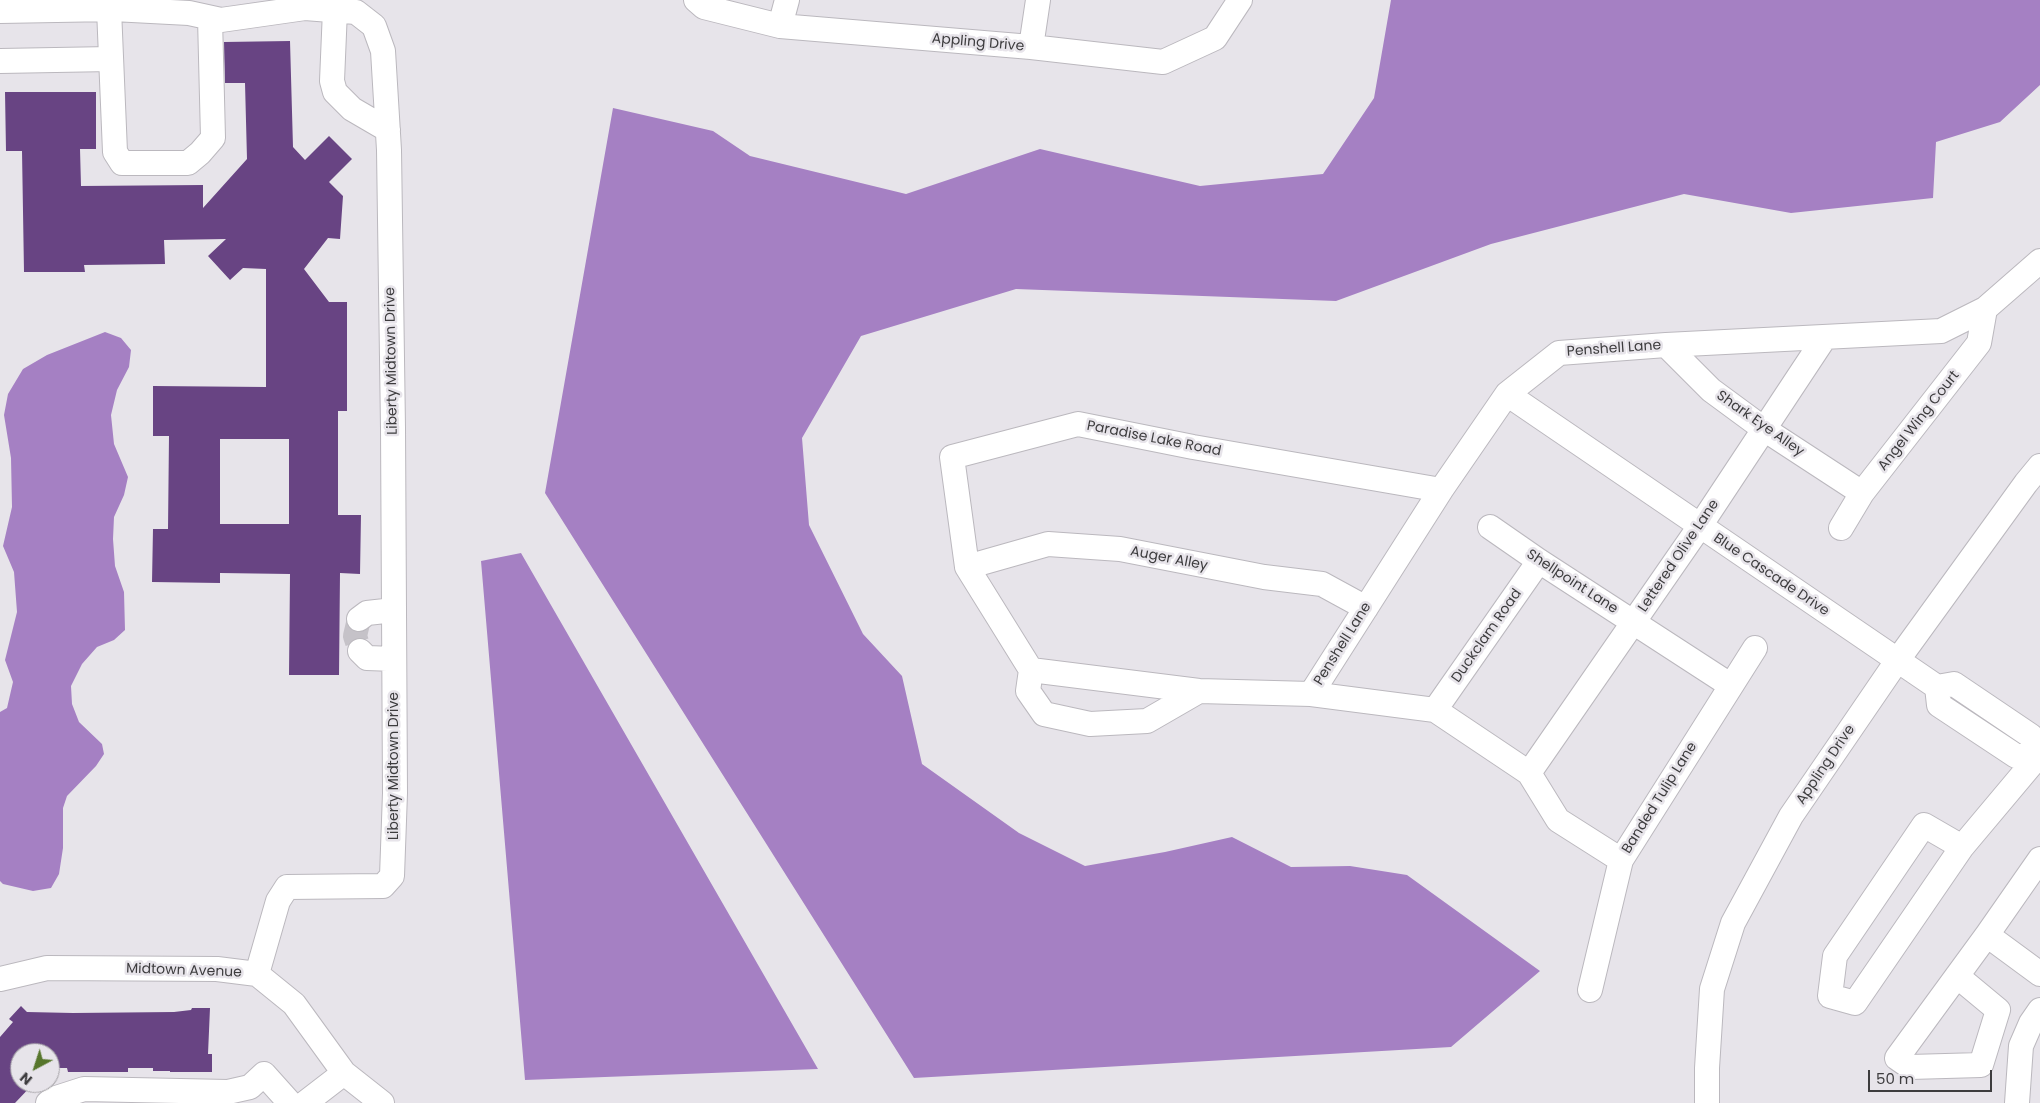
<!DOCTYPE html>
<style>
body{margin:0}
#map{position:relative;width:2040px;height:1103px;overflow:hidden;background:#e7e4ea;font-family:Poppins,sans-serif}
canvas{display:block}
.north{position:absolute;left:10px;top:1043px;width:50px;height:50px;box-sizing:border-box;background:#e7e4ea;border:1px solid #a3a1a5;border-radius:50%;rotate:220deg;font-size:14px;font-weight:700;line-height:20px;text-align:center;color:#3d3c3e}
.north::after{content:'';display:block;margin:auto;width:18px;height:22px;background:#57762c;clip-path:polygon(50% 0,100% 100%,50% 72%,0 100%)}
.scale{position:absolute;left:1868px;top:1070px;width:124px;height:22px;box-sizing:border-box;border:2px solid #3d3c3e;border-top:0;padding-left:6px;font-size:15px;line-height:18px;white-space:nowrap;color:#3d3c3e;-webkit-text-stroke:4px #e7e4ea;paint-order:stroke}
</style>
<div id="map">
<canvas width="2040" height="1103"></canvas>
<div class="north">N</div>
<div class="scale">50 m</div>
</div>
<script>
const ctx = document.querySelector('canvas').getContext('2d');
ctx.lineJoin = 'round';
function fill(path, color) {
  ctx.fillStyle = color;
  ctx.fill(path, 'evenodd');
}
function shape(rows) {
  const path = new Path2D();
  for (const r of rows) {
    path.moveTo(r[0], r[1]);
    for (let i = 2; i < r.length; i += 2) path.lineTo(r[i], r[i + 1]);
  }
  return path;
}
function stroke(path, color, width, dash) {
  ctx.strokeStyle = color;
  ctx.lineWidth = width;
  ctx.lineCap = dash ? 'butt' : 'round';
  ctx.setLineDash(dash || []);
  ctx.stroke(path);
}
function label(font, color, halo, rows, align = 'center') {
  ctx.font = font + ' Poppins,sans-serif';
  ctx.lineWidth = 5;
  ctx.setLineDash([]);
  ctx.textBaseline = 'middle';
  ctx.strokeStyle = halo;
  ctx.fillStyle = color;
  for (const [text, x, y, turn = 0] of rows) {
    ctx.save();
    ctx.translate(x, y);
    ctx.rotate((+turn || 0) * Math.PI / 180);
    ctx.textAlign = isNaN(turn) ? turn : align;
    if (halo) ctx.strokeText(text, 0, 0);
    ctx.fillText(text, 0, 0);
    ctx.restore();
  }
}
const water = shape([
 [1391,0,2040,0,2040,85,2000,122,1936,142,1933,198,1791,213,1684,194,1491,244,1336,301,1016,289,861,336,802,438,809,525,863,634,902,676,922,764,1019,833,1085,866,1165,852,1232,837,1291,867,1350,866,1407,875,1540,971,1451,1047,914,1078,545,493,613,108,713,131,750,156,906,194,1040,149,1200,186,1323,174,1374,98],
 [105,332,121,338,131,350,129,367,117,390,111,415,114,444,128,477,124,495,114,517,113,539,115,566,124,592,125,630,114,640,97,647,82,664,71,686,72,704,79,722,102,744,104,754,96,766,67,796,63,808,63,848,59,874,51,888,33,891,3,884,0,881,0,712,7,708,13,682,5,660,17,612,14,572,3,546,12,507,11,458,4,415,8,394,23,369,47,355],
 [521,553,818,1069,525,1080,481,561]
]);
const building = shape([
 [290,41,293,147,305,160,329,136,352,159,329,182,343,196,340,239,328,238,304,269,329,302,347,302,347,411,338,411,338,515,361,515,360,574,340,573,339,675,289,675,290,574,220,573,220,583,152,582,153,529,168,529,169,436,153,436,153,386,266,387,266,269,243,268,230,280,208,256,226,239,164,240,165,264,84,265,85,272,24,272,22,151,6,151,5,92,96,92,96,149,80,149,81,186,203,185,203,208,247,159,245,83,225,83,224,42],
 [220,439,289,439,289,524,220,524],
 [21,1006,27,1012,73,1013,174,1012,191,1010,192,1008,210,1008,208,1054,212,1054,212,1072,170,1072,170,1071,153,1071,153,1068,128,1068,128,1072,68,1072,67,1068,50,1068,50,1053,20,1053,20,1083,34,1083,15,1103,0,1103,0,1037,13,1022,9,1019]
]);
const minorTunnel = shape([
 [359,619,355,636,360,651]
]);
const minor = shape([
 [696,0,704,7,780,26,1031,47,1163,62,1215,38,1240,0],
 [109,9,115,152,122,163,188,163,200,153,213,138,210,18],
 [335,10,332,81,335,92,352,109,388,130],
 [0,11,113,9,189,13,221,20,305,8,356,12,374,26,383,51,389,150,393,428,395,793,392,876,383,886,287,887,278,901,257,974],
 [780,26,787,0],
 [1031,47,1038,0],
 [0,61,111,59],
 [1666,345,1711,390,1764,429,1862,493],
 [1507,394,1937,687,1954,684,2031,736,2040,756],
 [1441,490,1193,447,1078,424,952,457,967,567,1031,670,1199,691,1311,694,1435,710,1529,773,1558,820,1621,860],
 [1490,527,1539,561,1730,685],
 [1841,528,1862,493,1979,343,1985,309],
 [967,567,1048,544,1120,549,1264,577,1322,584,1366,608],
 [359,619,367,613,394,610],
 [360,651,367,658,394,659],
 [1031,670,1028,691,1044,714,1090,724,1147,721,1199,691],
 [1937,687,1939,705,2016,756,2039,755],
 [1311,694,1441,490,1507,394,1559,353,1666,345,1941,331,1985,309,2040,261],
 [1435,710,1539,561],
 [1529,773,1700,526,1825,337],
 [1962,847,1924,825,1835,956,1830,996,1855,1003,1962,847,2040,754],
 [2040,859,1987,935,2040,974],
 [1957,976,1998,1010,1981,1065,1910,1067,1897,1058,1987,935],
 [0,979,47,968,217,969,257,974,294,1004,344,1073,382,1103],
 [1590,990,1621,860,1755,648],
 [48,1103,53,1099,84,1089,228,1092,250,1087,264,1074,290,1103],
 [305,1103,344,1073],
 [1707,1103,1707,1068,1712,989,1733,923,1791,816,1897,661,2026,483,2040,466],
 [2017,1103,2021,1046,2031,1023,2040,1010]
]);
const streetNames = [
 ["Appling Drive",978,43,5],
 ["Penshell Lane",1614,349,-4],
 ["Liberty Midtown Drive",392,361,-91],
 ["Angel Wing Court",1919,421,-52],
 ["Shark Eye Alley",1760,424,35],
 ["Paradise Lake Road",1154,439,11],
 ["Lettered Olive Lane",1679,556,-56],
 ["Auger Alley",1169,559,11],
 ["Blue Cascade Drive",1771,575,34],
 ["Shellpoint Lane",1572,582,33],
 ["Duckclam Road",1487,636,-55],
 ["Penshell Lane",1343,644,-58],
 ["Appling Drive",1826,765,-56],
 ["Liberty Midtown Drive",394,766,-90],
 ["Banded Tulip Lane",1660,798,-58],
 ["Midtown Avenue",184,971,2]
];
fill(water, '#a580c3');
fill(building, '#684483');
stroke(minorTunnel, '#c5c2c8', 24, [24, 12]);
stroke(minor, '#bbb8be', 26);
stroke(minor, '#fff', 24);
label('14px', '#3d3c3e', '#e7e4ea', streetNames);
</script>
